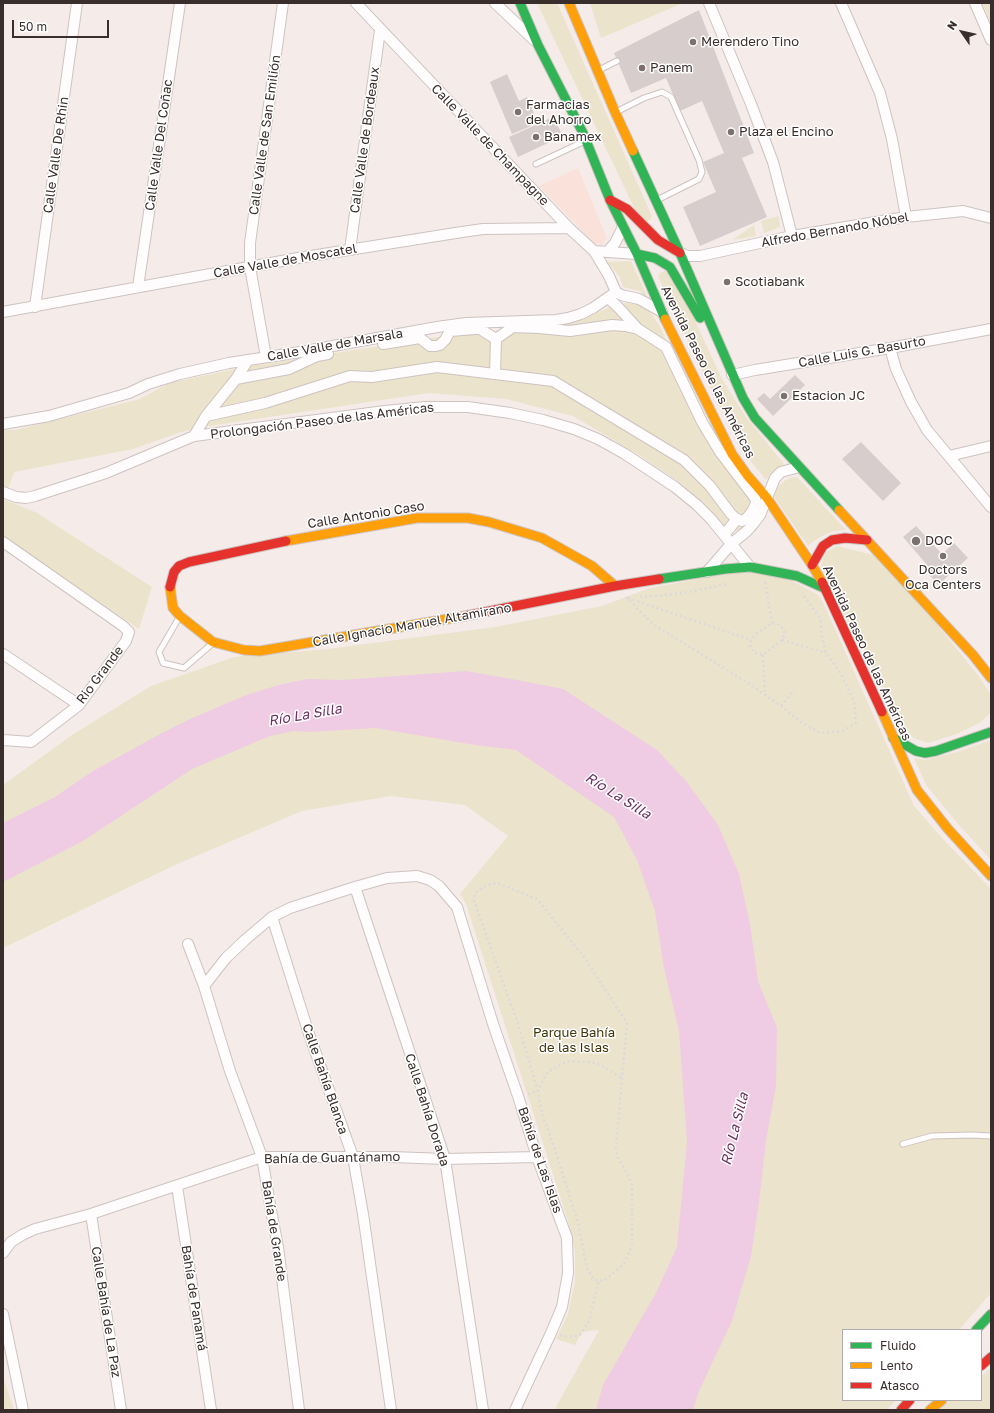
<!DOCTYPE html>
<meta charset="utf-8">
<style>
body{margin:0}
#map{position:relative;width:994px;height:1413px;overflow:hidden;background:#f5ece9;font-family:"Golos Text",sans-serif}
canvas{display:block}
.frame{position:absolute;inset:0;border:4px solid #392e2b;pointer-events:none}
.legend{position:absolute;left:842px;top:1329px;width:140px;height:72px;box-sizing:border-box;background:#fff;border:1px solid #b0abaa;margin:0;padding:5px 7px;list-style:none;font-size:12px;color:#392e2b}
.legend li{display:flex;align-items:center;gap:8px;height:20px}
.legend b{width:20px;border:1px solid #b0abaa}
.north{position:absolute;left:942px;top:12px;width:40px;height:40px;-webkit-text-stroke:3px #fff;paint-order:stroke;rotate:304deg;font-size:11px;font-weight:700;line-height:16px;text-align:center;color:#392e2b}
.north::after{content:'';display:block;margin:auto;width:14px;height:18px;background:#392e2b;clip-path:polygon(50% 0,100% 100%,50% 72%,0 100%)}
.scale{position:absolute;left:12px;top:20px;width:97px;height:18px;box-sizing:border-box;border:2px solid #392e2b;border-top:0;padding-left:5px;font-size:12px;line-height:14px;white-space:nowrap;color:#392e2b;-webkit-text-stroke:3px #fff;paint-order:stroke}
</style>
<div id="map">
<canvas width="994" height="1413"></canvas>
<div class="frame"></div>
<ul class="legend">
<li><b style="height:5px;background:#30b455"></b>Fluido</li>
<li><b style="height:5px;background:#ff9f0a"></b>Lento</li>
<li><b style="height:5px;background:#e5322d"></b>Atasco</li>
</ul>
<div class="north">N</div>
<div class="scale">50 m</div>
</div>
<script>
const ctx = document.querySelector('canvas').getContext('2d');
ctx.lineJoin = 'round';
function fill(path, color) {
  ctx.fillStyle = color;
  ctx.fill(path, 'evenodd');
}
function shape(rows) {
  const path = new Path2D();
  for (const r of rows) {
    path.moveTo(r[0], r[1]);
    for (let i = 2; i < r.length; i += 2) path.lineTo(r[i], r[i + 1]);
  }
  return path;
}
function stroke(path, color, width, dash) {
  ctx.strokeStyle = color;
  ctx.lineWidth = width;
  ctx.lineCap = dash ? 'butt' : 'round';
  ctx.setLineDash(dash || []);
  ctx.stroke(path);
}
function label(font, color, halo, rows, align = 'center') {
  ctx.font = font + ' "Golos Text",sans-serif';
  ctx.lineWidth = 3;
  ctx.setLineDash([]);
  ctx.textBaseline = 'middle';
  ctx.strokeStyle = halo;
  ctx.fillStyle = color;
  for (const [text, x, y, turn = 0] of rows) {
    ctx.save();
    ctx.translate(x, y);
    ctx.rotate((+turn || 0) * Math.PI / 180);
    ctx.textAlign = isNaN(turn) ? turn : align;
    if (halo) ctx.strokeText(text, 0, 0);
    ctx.fillText(text, 0, 0);
    ctx.restore();
  }
}
const built = shape([
 [578,168,607,238,602,245,594,243,539,186]
]);
const green = shape([
 [537,3,557,3,652,216,650,220,645,222,638,216],
 [590,3,683,3,601,38],
 [982,3,991,3,991,24],
 [779,216,780,227,764,233,761,221],
 [754,225,756,236,732,240],
 [631,261,649,301,640,291,623,287,620,277,607,262],
 [665,271,672,271,722,379,746,417,784,464,766,480,741,449,694,354,658,276,660,273],
 [626,303,639,304,650,312,660,326,690,397,755,499,752,519,741,530,733,531,724,527,682,484,639,455,573,416,506,399,429,393,209,426,181,432,133,449,14,472,9,487,3,488,3,430,15,430,80,414,140,399,169,383,245,367,451,335,556,327,587,317,615,305],
 [797,477,846,530,834,531,824,535,814,541,808,546,774,497,777,488,784,481,790,478],
 [3,499,37,513,152,587,139,629,3,536],
 [837,546,873,555,932,618,980,678,991,695,991,712,981,722,957,734,928,743,913,738,902,723,820,567,826,552],
 [742,571,779,575,800,585,818,595,823,602,914,806,942,838,991,889,991,1293,959,1330,843,1330,843,1400,896,1400,887,1410,556,1410,556,1407,599,1330,582,1332,575,1345,556,1339,568,1314,575,1281,575,1252,568,1221,466,904,460,894,508,836,465,805,391,796,302,811,175,865,3,948,3,785,72,735,151,686,234,657,328,649,495,627,602,606,650,588],
 [991,740,991,860,959,825,926,785,914,758,925,760,957,752],
 [991,1368,991,1410,938,1410,950,1400,981,1400,981,1376],
 [3,1377,14,1410,3,1410]
]);
const water = shape([
 [466,671,517,680,563,689,657,750,686,781,718,825,739,874,750,924,758,981,777,1028,776,1086,766,1140,759,1202,751,1256,732,1321,699,1391,693,1410,596,1410,603,1385,657,1291,677,1247,687,1142,679,1031,664,968,655,911,637,860,614,817,516,750,475,745,375,728,310,732,294,731,270,736,192,769,83,841,3,882,3,823,55,797,93,771,162,733,190,719,244,696,278,685,308,679,342,680]
]);
const building = shape([
 [699,10,754,153,742,158,767,217,700,246,683,207,716,192,703,162,724,153,702,101,680,111,666,78,631,93,614,53],
 [507,74,519,101,527,97,538,123,512,134,490,82],
 [553,117,563,136,518,157,509,137],
 [795,375,805,385,773,416,757,399,764,393,770,399],
 [861,442,901,483,883,501,842,459],
 [916,526,942,554,954,543,968,558,938,585,925,569,928,566,903,537]
]);
const path = shape([
 [765,582,772,623],
 [626,597,654,625,745,681,781,706,801,722,820,733,843,731,856,723,854,701,841,674,826,653,822,636,820,618,802,593],
 [640,597,657,596,689,592,726,584],
 [628,598,751,640,750,647,755,653,763,655,782,640,785,633,780,625,772,623,756,634,751,640],
 [782,640,826,653],
 [763,655,765,696],
 [781,706,794,690],
 [528,1094,538,1091,517,1021,474,901,475,893,487,885,497,883,537,899,584,957,627,1023,622,1078,616,1149,617,1156,632,1183,632,1245,624,1264,605,1280,599,1281,593,1279,587,1268,578,1223,558,1159,542,1113,538,1091,544,1078,548,1072,561,1064,570,1061,597,1063,622,1078],
 [560,1335,568,1337,580,1335,589,1321,599,1281]
]);
const lane = shape([
 [599,70,617,61],
 [616,112,644,98,662,92,671,97,699,160,702,172,699,179,657,200],
 [536,164,585,141],
 [180,616,159,652,163,663,184,668,213,643],
 [903,1144,932,1136,972,1135,991,1136]
]);
const street = shape([
 [356,3,569,228,594,251,609,276,616,292],
 [495,3,534,40],
 [709,3,751,104,773,162,792,236],
 [841,3,880,93,892,139,906,217],
 [975,3,991,40],
 [350,250,380,30],
 [594,251,637,254],
 [607,252,615,243,623,227],
 [680,253,688,256,700,256,792,236,906,217,963,211,991,218],
 [138,287,180,3],
 [616,292,621,295,639,299,662,312],
 [35,307,77,3],
 [3,312,298,258,462,232,483,229,569,228],
 [383,344,420,338,430,346,436,346,440,345,445,340,450,331,475,329,480,329,496,339],
 [890,348,896,369,911,402,927,430,991,507],
 [266,357,250,267,250,243,283,3],
 [495,374,496,339,513,327,539,328,570,331,612,325,625,326,638,329],
 [732,375,755,370,890,348,991,329],
 [236,379,289,369,317,356,328,354],
 [206,416,265,403,350,376,372,377,437,367,553,381,684,460,710,486,731,514,737,519,742,521,747,518,753,510,756,503,755,498,720,452,702,422,666,347,638,329,618,307,608,298],
 [3,424,49,416,129,393,148,384,180,374,229,363,300,352,437,327,466,323,556,320,568,318,581,314,593,308,616,292],
 [194,436,206,416,236,379,248,360],
 [949,456,991,446],
 [3,492,16,497,26,498,35,496,106,473,194,436,385,411,425,407,468,407,510,413,543,420,574,429,598,439,625,454,675,487,697,505,711,519,750,567],
 [724,535,737,519],
 [3,542,123,626,129,632,126,641,79,705,31,742,3,740],
 [707,572,731,544,747,531,754,523,760,515,775,478,781,472,799,467],
 [3,654,79,705],
 [355,887,445,1159,483,1410],
 [272,917,309,1034,353,1157,363,1214,391,1410],
 [188,944,204,986,230,1071,262,1157,271,1210,278,1247,299,1410],
 [204,986,226,958,245,940,272,917,290,908,355,887,387,878,417,876,430,880,439,886,457,907,493,1024,518,1096,537,1157,567,1238,568,1273,562,1307,551,1333,515,1410],
 [177,1186,211,1410],
 [91,1214,121,1410],
 [3,1253,11,1242,22,1235,35,1229,91,1214,262,1157,392,1157,445,1159,537,1157],
 [3,1314,23,1410]
]);
const fast = shape([
 [520,3,538,45,583,133,610,200,637,254,665,319],
 [633,151,680,253,743,398,755,418,839,510],
 [637,254,655,258,670,267,700,318],
 [659,579,725,569,750,567,797,576,826,589],
 [893,738,916,751,925,753,936,751,991,732],
 [976,1330,991,1314]
]);
const slow = shape([
 [569,3,615,112,633,151],
 [665,319,732,454,747,475,767,498,812,565,822,582],
 [839,510,973,655,991,678],
 [286,541,417,518,468,518,489,522,542,538,592,566,615,586],
 [170,587,173,608,180,616,213,642,244,650,260,651,465,616],
 [882,712,917,790,948,829,991,876],
 [930,1410,942,1400]
]);
const jam = shape([
 [610,200,627,209,658,240,680,253],
 [812,565,823,546,832,540,845,538,867,540],
 [822,582,882,712],
 [170,587,174,572,179,566,189,562,286,541],
 [465,616,615,586,659,579],
 [981,1366,991,1357],
 [901,1410,910,1400]
]);
const markers = [
 [693,42,4,"#7b706e"],
 [642,68,4,"#7b706e"],
 [518,112,4,"#7b706e"],
 [731,132,4,"#7b706e"],
 [536,137,4,"#7b706e"],
 [727,282,4,"#7b706e"],
 [784,396,4,"#7b706e"],
 [916,541,5,"#7b706e"],
 [943,556,4,"#7b706e"]
];
const poiNames = [
 ["Merendero Tino",701,42],
 ["Panem",650,68],
 ["Farmacias",526,105],
 ["del Ahorro",526,120],
 ["Plaza el Encino",739,132],
 ["Banamex",544,137],
 ["Scotiabank",735,282],
 ["Estacion JC",792,396],
 ["DOC",925,541],
 ["Doctors",943,570,"center"],
 ["Oca Centers",943,585,"center"]
];
const streetNames = [
 ["Calle Valle de San Emilión",265,135,-82],
 ["Calle Valle de Bordeaux",365,140,-82],
 ["Calle Valle Del Coñac",159,145,-82],
 ["Calle Valle de Champagne",490,145,46],
 ["Calle Valle De Rhin",56,155,-82],
 ["Alfredo Bernando Nóbel",835,230,-10],
 ["Calle Valle de Moscatel",285,261,-10],
 ["Calle Valle de Marsala",335,345,-10],
 ["Calle Luis G. Basurto",862,352,-10],
 ["Avenida Paseo de las Américas",708,372,63],
 ["Prolongación Paseo de las Américas",322,421,-7],
 ["Calle Antonio Caso",366,515,-9],
 ["Calle Ignacio Manuel Altamirano",412,625,-10],
 ["Avenida Paseo de las Américas",867,653,65],
 ["Rio Grande",100,675,-53],
 ["Calle Bahía Blanca",325,1079,71],
 ["Calle Bahía Dorada",427,1110,72],
 ["Bahía de Guantánamo",332,1158,-1],
 ["Bahía de Las Islas",540,1160,71],
 ["Bahía de Grande",274,1231,81],
 ["Bahía de Panamá",194,1298,81],
 ["Calle Bahía de La Paz",106,1312,81]
];
const parkNames = [
 ["Parque Bahía",574,1033],
 ["de las Islas",574,1048]
];
const waterNames = [
 ["Río La Silla",305,715,-10],
 ["Río La Silla",618,796,32],
 ["Río La Silla",735,1129,-76]
];
fill(built, '#fae1d9');
fill(green, '#ebe3cc');
fill(water, '#efcce4');
fill(building, '#d7cdcd');
stroke(lane, '#cdc3c0', 7);
stroke(street, '#cdc3c0', 12);
stroke(fast, '#cdc3c0', 11);
stroke(slow, '#cdc3c0', 11);
stroke(jam, '#cdc3c0', 11);
stroke(path, '#dcd9d9', 2.5, [2, 3]);
stroke(lane, '#fefcfc', 5);
stroke(street, '#fefcfc', 10);
stroke(fast, '#30b455', 9);
stroke(slow, '#ff9f0a', 9);
stroke(jam, '#e5322d', 9);
for (const [x, y, r, color] of markers) {
  const dot = new Path2D();
  dot.arc(x, y, r, 0, 2 * Math.PI);
  ctx.fillStyle = color;
  ctx.fill(dot);
  stroke(dot, '#fff', 1.5);
}
label('13px', '#392e2b', '#fff', poiNames, 'left');
label('13px', '#392e2b', '#fff', streetNames);
label('13px', '#3f370b', '#fff', parkNames);
label('italic 14px', '#6b3260', '#fff', waterNames);
</script>
